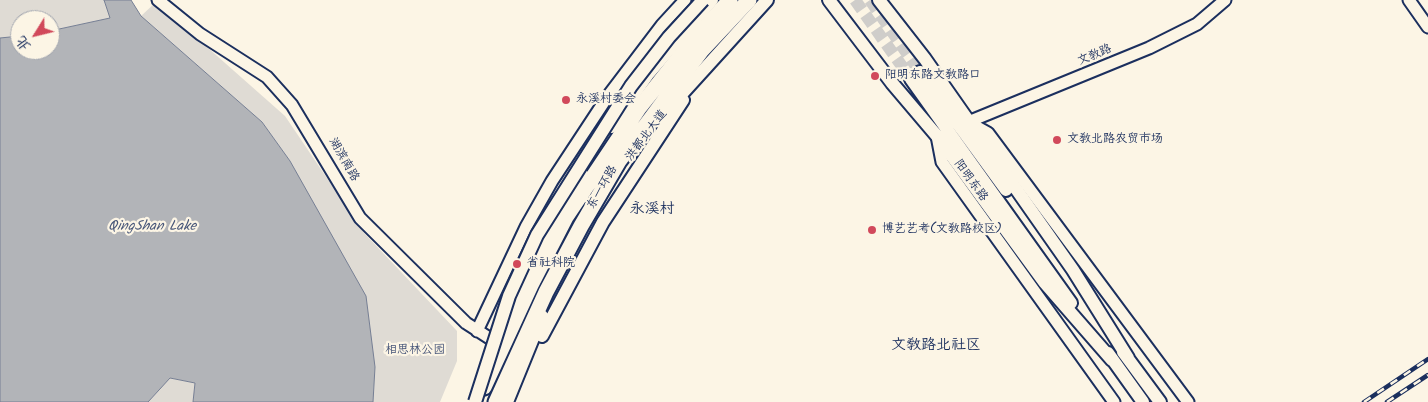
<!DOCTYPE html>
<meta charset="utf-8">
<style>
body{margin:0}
#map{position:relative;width:1428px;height:402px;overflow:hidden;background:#fcf5e5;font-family:Kalam,"LXGW WenKai TC",sans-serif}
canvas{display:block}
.north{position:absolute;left:10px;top:10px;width:50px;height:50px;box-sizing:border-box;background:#fcf5e5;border:1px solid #a2a6af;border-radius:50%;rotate:234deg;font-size:14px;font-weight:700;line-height:20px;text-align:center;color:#1b2f5e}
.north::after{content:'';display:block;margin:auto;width:18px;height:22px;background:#d1495b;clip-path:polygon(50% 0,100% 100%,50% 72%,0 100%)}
</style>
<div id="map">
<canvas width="1428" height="402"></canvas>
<div class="north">北</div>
</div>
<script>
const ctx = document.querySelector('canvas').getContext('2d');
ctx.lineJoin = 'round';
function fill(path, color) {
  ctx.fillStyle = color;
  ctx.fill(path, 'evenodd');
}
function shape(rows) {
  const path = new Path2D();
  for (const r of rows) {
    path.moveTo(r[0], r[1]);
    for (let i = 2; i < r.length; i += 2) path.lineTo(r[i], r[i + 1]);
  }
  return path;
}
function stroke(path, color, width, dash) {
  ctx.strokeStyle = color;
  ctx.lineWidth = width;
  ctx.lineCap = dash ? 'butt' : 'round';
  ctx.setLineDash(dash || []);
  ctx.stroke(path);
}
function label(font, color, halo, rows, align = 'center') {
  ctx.font = font + ' Kalam,"LXGW WenKai TC",sans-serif';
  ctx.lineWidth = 4.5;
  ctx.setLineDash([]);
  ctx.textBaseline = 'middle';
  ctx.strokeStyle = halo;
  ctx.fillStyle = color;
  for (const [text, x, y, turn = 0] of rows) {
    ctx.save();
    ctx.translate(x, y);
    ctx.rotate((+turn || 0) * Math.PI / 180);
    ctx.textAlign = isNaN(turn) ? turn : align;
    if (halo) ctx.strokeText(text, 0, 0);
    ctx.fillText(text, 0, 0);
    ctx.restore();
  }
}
const green = shape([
 [0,0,104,0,111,18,50,31,50,20,20,20,20,36,0,38],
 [156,2,285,116,364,233,457,331,457,361,440,402,373,402,375,367,290,161,262,122,141,16],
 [169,378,195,383,193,402,148,402]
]);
const water = shape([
 [104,0,131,0,141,16,262,122,290,161,366,296,375,367,373,402,193,402,195,383,170,378,148,402,0,402,0,38,20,36,20,50,50,50,50,31,110,18,104,0]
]);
const primaryTunnel = shape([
 [855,0,911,79],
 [870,0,920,72]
]);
const secondary = shape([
 [158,0,200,34,267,77,292,105,360,218,466,323,497,343],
 [1409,0,1428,27],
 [968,122,1149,48,1197,24,1225,0],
 [970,123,988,133,1188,402],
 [937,136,942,162,1114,402],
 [477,331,526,227,552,181,608,96,662,25,685,0]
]);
const primary = shape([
 [829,0,892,83,937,136,1044,282,1112,360],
 [879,0,925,59,1073,270,1128,358],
 [920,72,1006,190],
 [911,79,1071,303],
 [659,119,767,0],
 [611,127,648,74,712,0],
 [518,295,582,174],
 [542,336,603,222,683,100],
 [1123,352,1160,402],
 [1108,353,1143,402],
 [507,402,542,316]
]);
const highway = shape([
 [484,387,531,285,566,217,639,108,693,40,730,0],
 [496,402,546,292,581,226,619,161,702,50,749,0]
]);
const rail = shape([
 [1364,402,1428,359],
 [1387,402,1428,375]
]);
const primaryBridge = shape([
 [475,402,509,296,537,235,631,86,669,37,703,0]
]);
const markers = [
 [875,76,5,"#d1495b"],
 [566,100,5,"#d1495b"],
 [1057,140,5,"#d1495b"],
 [872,230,5,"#d1495b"],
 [517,264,5,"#d1495b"]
];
const streetNames = [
 ["文教路",1095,56,-23],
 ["洪都北大道",647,136,-53],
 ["湖滨南路",343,160,60],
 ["阳明东路",970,181,54],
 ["东一环路",603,188,-60]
];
const poiNames = [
 ["阳明东路文教路口",885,76],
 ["永溪村委会",576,100],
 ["文教北路农贸市场",1067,140],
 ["博艺艺考(文教路校区)",882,230],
 ["省社科院",527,264]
];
const parkNames = [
 ["相思林公园",415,351]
];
const waterNames = [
 ["QingShan Lake",152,228]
];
const quarterNames = [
 ["永溪村",652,210],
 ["文教路北社区",936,346]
];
fill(green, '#dfdbd4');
fill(water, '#b2b4b8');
stroke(water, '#767f94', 1);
stroke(primaryTunnel, '#cfcdca', 12, [12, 6]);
stroke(secondary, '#1b2f5e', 15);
stroke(primary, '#1b2f5e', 16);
stroke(highway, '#1b2f5e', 19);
stroke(secondary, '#fcf5e5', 11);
stroke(primary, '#fcf5e5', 12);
stroke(highway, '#fcf5e5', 15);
stroke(rail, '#1b2f5e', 4.5);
stroke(rail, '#fcf5e5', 2.5, [8]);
stroke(primaryBridge, '#1b2f5e', 16, []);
stroke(primaryBridge, '#fcf5e5', 12);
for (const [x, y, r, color] of markers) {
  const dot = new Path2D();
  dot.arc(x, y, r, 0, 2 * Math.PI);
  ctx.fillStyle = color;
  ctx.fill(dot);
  stroke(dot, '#fcf5e5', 2);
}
label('12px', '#1b2f5e', '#fcf5e5', streetNames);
label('12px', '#1b2f5e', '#fcf5e5', poiNames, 'left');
label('12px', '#425176', '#fcf5e5', parkNames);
label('italic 14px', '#485779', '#fcf5e5', waterNames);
label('15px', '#1b2f5e', '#fcf5e5', quarterNames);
</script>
